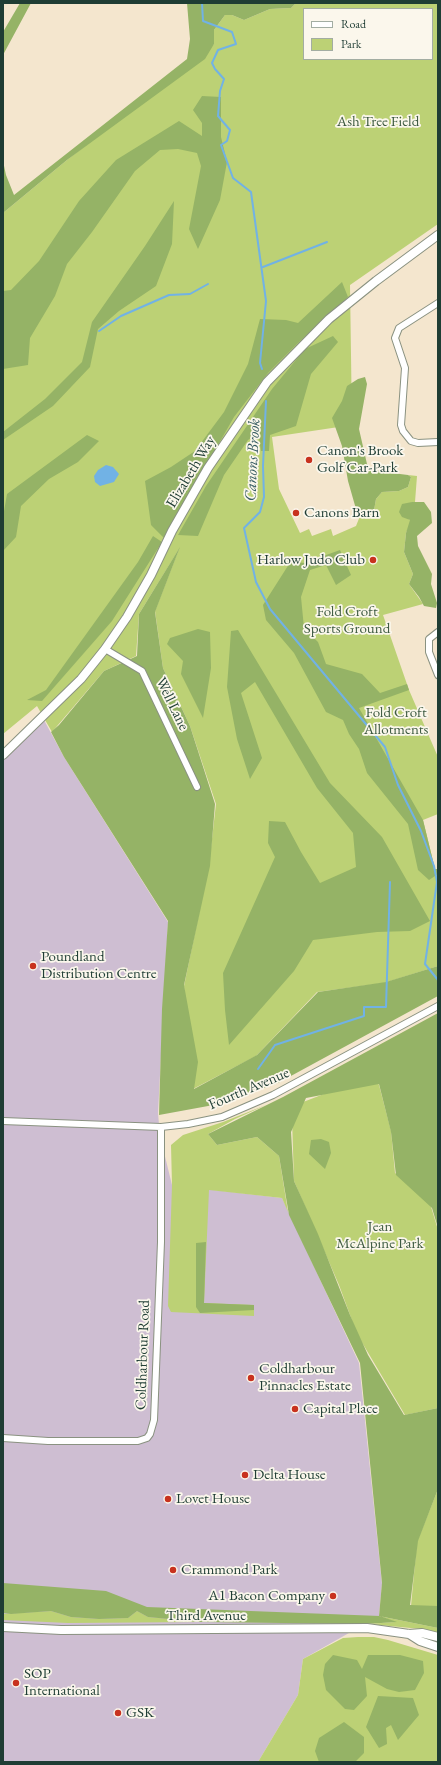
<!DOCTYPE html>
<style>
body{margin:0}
#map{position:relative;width:441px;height:1765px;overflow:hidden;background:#f4e6ce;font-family:"EB Garamond",serif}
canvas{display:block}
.frame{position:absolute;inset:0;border:4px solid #1f3d34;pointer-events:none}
.legend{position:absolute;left:303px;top:8px;width:130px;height:52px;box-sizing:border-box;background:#fbf7ec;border:1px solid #a3ada2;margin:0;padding:5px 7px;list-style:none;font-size:12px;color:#1f3d34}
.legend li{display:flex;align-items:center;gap:8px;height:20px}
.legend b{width:20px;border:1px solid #a3ada2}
</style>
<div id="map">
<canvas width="441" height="1765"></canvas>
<div class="frame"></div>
<ul class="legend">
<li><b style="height:5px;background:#fff"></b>Road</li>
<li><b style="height:11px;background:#bcd175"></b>Park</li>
</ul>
</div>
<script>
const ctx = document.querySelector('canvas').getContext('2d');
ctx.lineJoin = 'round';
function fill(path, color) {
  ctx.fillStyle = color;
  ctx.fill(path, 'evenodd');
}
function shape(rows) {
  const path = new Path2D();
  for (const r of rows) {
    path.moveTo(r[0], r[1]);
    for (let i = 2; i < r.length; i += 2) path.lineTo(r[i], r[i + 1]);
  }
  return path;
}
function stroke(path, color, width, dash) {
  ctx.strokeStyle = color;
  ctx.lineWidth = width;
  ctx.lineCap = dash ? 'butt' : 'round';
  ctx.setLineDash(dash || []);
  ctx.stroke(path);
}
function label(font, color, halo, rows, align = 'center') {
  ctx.font = font + ' "EB Garamond",serif';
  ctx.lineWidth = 3.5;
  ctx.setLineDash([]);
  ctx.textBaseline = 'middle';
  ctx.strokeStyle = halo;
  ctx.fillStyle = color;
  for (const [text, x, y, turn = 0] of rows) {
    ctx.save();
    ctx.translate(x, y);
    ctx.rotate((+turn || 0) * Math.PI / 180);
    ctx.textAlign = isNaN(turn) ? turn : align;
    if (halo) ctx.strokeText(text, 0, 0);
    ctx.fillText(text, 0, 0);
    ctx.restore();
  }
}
const industrial = shape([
 [44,720,64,757,168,922,158,1113,160,1136,172,1185,282,1198,359,1363,382,1584,379,1616,303,1659,298,1695,258,1762,3,1762,3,760]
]);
const green = shape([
 [296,3,438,3,438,224,350,285,352,425,272,437,279,489,300,533,309,529,312,536,331,529,333,536,356,526,360,516,373,516,376,499,382,492,399,491,408,487,411,477,408,475,417,476,415,502,412,502,407,518,410,520,410,524,406,533,404,552,413,574,409,584,423,604,383,615,409,690,438,757,438,814,423,820,435,869,438,869,438,966,384,983,317,992,256,1056,193,1089,184,986,209,865,216,804,190,726,163,668,155,611,179,549,139,614,136,656,104,671,52,732,37,706,3,734,3,213,67,160,214,44,214,30,225,15,232,15,244,20,270,9,291,8],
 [304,9,432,9,432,59,304,59],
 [373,1075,379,1085,391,1131,395,1173,429,1200,438,1230,438,1408,405,1415,357,1334,339,1285,294,1181,292,1119,298,1104],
 [266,1105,235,1119,208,1134,217,1145,257,1137,279,1156,288,1212,282,1198,209,1190,204,1303,254,1305,254,1316,171,1312,168,1306,172,1185,171,1145,183,1135,223,1122],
 [438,1489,438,1606,411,1606,417,1542],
 [51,1611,71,1617,99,1619,128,1618,137,1611,148,1617,200,1622,68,1623,3,1620,3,1614],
 [379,1616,438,1628,438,1633,421,1629,369,1624,395,1622],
 [358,1637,374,1637,388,1640,438,1655,438,1762,258,1762,298,1695,303,1659,343,1638]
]);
const forest = shape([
 [20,3,31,3,3,55,3,32],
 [187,3,296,3,291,8,270,9,244,20,232,15,225,15,214,30,214,44,205,59,67,160,3,213,3,161,6,175,14,195,187,59,190,39],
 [202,96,221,97,221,137,227,162,220,200,198,249,189,229,201,166,197,153,178,149,160,150,135,171,92,232,67,264,55,296,30,338,28,365,3,369,3,291,11,290,39,261,79,201,116,160,179,121,202,136,202,123,193,110],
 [174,201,172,244,156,286,119,311,98,329,90,367,53,406,3,440,3,432,45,399,82,362,92,322,145,246],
 [342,282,348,297,298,343,268,373,234,417,218,445,196,480,164,538,151,525,145,481,171,467,195,451,224,412,248,364,260,319,286,320,298,323],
 [333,336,338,342,311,374,296,426,270,435,269,451,261,451,258,433,248,440,224,475,198,536,178,535,206,486,272,389,305,349],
 [365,377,367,384,359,429,367,464,372,469,384,472,408,475,411,477,408,487,399,491,382,492,376,499,373,516,360,516,356,509,348,481,342,446,332,418,342,401,347,386,358,379],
 [87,435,99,441,78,462,49,479,21,506,16,537,3,551,3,517,7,494],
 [412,502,424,502,431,512,432,523,417,536,418,546,432,574,431,584,437,603,436,608,424,606,419,597,409,584,413,574,404,552,406,533,410,520,402,517,399,512,402,504],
 [153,536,162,542,112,621,42,701,27,700,46,690,138,562],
 [180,547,155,612,163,668,190,726,215,804,210,866,184,985,198,1062,194,1089,257,1055,318,992,386,982,438,966,438,996,278,1083,219,1104,159,1115,162,1009,168,921,64,757,51,732,59,725,104,671,137,656,139,614],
 [340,550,351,575,336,585,326,565,310,570,301,597,304,628,318,642,326,664,362,674,380,693,407,684,409,690,359,708,423,820,435,869,438,869,438,874,429,880,418,870,408,824,367,773,359,749,349,734,343,720,326,712,294,653,266,620,263,605,291,561,304,563],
 [198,629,210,632,211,668,203,718,181,674,183,661,167,644,170,638],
 [238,630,330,783,382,837,430,921,410,931,377,932,313,940,294,971,229,1045,225,1010,223,973,275,857,268,843,269,821,285,822,301,852,320,883,356,867,353,833,317,788,255,682,241,693,262,758,250,779,237,739,227,687,231,631],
 [438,1013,438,1228,432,1208,396,1175,391,1132,379,1084,306,1098,291,1132,294,1181,318,1234,350,1315,368,1355,404,1415,438,1408,438,1489,418,1541,410,1605,438,1606,438,1628,379,1616,382,1583,360,1363,289,1215,279,1156,257,1137,217,1145,208,1134,283,1097],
 [321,1139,329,1142,331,1153,325,1169,309,1154,311,1140],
 [206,1242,204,1303,254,1305,254,1310,200,1313,196,1307,196,1243],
 [3,1583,106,1591,147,1607,380,1616,397,1622,365,1624,200,1622,148,1617,137,1611,128,1618,99,1619,71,1617,51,1611,11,1614,3,1613],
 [333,1655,357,1660,362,1669,368,1655,400,1655,423,1661,424,1673,415,1690,399,1692,387,1689,365,1677,367,1696,354,1710,345,1709,326,1690,323,1675,325,1664],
 [378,1696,413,1698,419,1715,398,1740,391,1725,386,1728,387,1744,379,1748,366,1727],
 [344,1722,364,1737,364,1753,355,1762,319,1762,315,1751,319,1738]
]);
const water = shape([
 [106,465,113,467,119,474,114,482,100,486,95,482,94,476,98,470]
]);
const stream = shape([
 [202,3,203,21,232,32,236,44,218,50,212,63,215,69,224,79,220,91,218,116,230,130,227,141,221,145,233,178,251,192,266,301,260,363,262,369],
 [263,267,327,242],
 [99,331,121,316,169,295,190,294,208,284],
 [266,401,263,466,264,497,260,512,244,528,256,582,270,609,385,747,398,785,421,831,434,866,437,882,425,964,438,980],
 [258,1069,275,1045,364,1016,364,1007,386,1007,390,882]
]);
const minor = shape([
 [438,303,399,328,395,338,405,368,401,425,403,431,411,441,418,443,438,442],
 [438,632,429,639,429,652,438,675],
 [105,649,142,671,197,787],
 [3,1121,161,1127,188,1124,222,1117,273,1095,438,1006],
 [3,1438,48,1441,138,1441,147,1438,150,1434,154,1420,161,1242,161,1127]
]);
const major = shape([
 [3,755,81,679,105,649,127,617,151,575,172,531,208,468,267,382,329,319,376,281,438,235],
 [3,1627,61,1630,367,1628,409,1634,422,1633,438,1637],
 [409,1634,420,1641,438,1647]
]);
const markers = [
 [309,460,4,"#c8321e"],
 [296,513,4,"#c8321e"],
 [373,560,4,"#c8321e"],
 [33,966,4,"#c8321e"],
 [251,1378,4,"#c8321e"],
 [295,1409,4,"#c8321e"],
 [245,1475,4,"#c8321e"],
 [168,1499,4,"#c8321e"],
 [173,1570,4,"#c8321e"],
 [333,1596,4,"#c8321e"],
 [16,1683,4,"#c8321e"],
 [118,1713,4,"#c8321e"]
];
const parkNames = [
 ["Ash Tree Field",378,122],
 ["Fold Croft",347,612],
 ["Sports Ground",347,629],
 ["Fold Croft",396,713],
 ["Allotments",396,730],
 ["Jean",380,1227],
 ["McAlpine Park",380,1244]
];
const poiNames = [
 ["Canon's Brook",317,451],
 ["Golf Car-Park",317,468],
 ["Canons Barn",304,513],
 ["Harlow Judo Club",365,560,"right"],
 ["Poundland",41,957],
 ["Distribution Centre",41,974],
 ["Coldharbour",259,1369],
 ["Pinnacles Estate",259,1386],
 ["Capital Place",303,1409],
 ["Delta House",253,1475],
 ["Lovet House",176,1499],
 ["Crammond Park",181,1570],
 ["A1 Bacon Company",325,1596,"right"],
 ["SOP",24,1674],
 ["International",24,1691],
 ["GSK",126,1713]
];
const streetNames = [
 ["Elizabeth Way",191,472,-59],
 ["Well Lane",172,704,64],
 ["Fourth Avenue",249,1089,-23],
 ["Coldharbour Road",143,1355,-88],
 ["Third Avenue",206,1616]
];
const waterNames = [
 ["Canons Brook",253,460,-87]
];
fill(industrial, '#cebed2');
fill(green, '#bcd175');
fill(forest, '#95b366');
fill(water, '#71b2e5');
stroke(stream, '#71b2e5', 2);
stroke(minor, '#8a9281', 8);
stroke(major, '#8a9281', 10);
stroke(minor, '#fff', 6);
stroke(major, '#fff', 8);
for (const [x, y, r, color] of markers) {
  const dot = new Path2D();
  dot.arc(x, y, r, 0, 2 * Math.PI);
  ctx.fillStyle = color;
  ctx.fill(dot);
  stroke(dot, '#fbf7ec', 1.5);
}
label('15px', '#3e5b41', '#fbf7ec', parkNames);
label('15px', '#1f3d34', '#fbf7ec', poiNames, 'left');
label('15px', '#1f3d34', '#fbf7ec', streetNames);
label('italic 16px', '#345a60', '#fbf7ec', waterNames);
</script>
